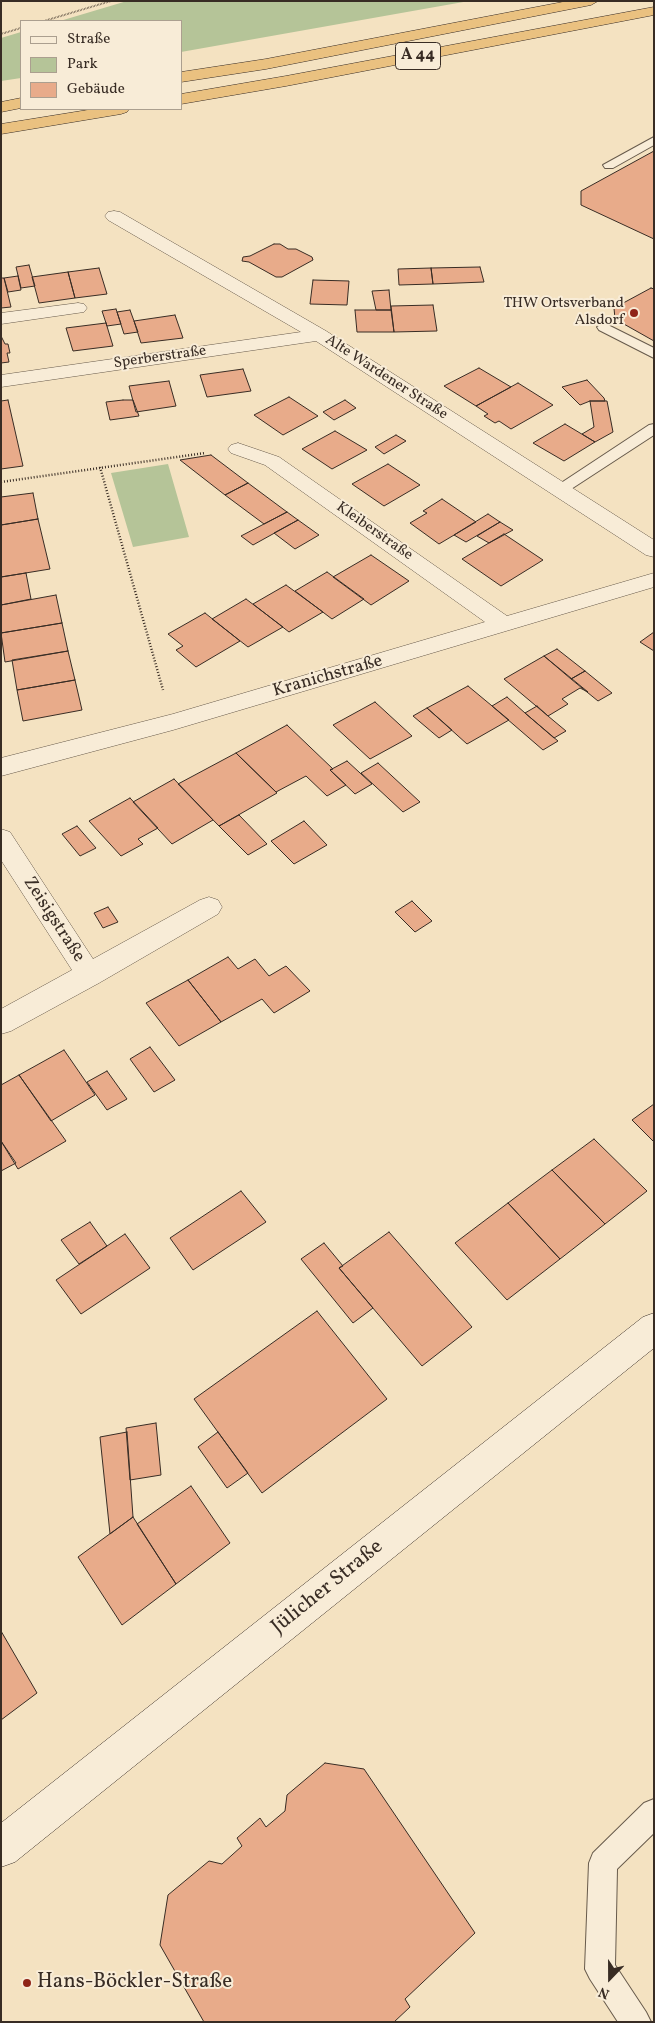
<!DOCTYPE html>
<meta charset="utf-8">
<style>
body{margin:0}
#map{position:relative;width:655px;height:2023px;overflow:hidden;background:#f4e2c1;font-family:Vollkorn,serif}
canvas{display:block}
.frame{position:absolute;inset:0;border:2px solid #382c24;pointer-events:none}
.legend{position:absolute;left:20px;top:20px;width:162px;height:90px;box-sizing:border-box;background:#f8ecd7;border:1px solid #ab9f8f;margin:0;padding:6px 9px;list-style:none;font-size:15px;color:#382c24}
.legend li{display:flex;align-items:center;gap:10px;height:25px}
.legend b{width:25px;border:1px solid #ab9f8f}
.north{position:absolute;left:585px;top:1953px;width:50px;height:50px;-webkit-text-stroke:4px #f8ecd7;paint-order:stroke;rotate:202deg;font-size:14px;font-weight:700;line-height:20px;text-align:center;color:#382c24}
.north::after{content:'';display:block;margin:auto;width:18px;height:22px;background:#382c24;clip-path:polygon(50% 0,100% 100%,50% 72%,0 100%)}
</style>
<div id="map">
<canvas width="655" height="2023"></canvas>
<div class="frame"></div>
<ul class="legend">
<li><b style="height:6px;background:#f8ecd7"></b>Straße</li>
<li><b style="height:14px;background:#b5c498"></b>Park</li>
<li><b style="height:14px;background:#e8ab8a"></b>Gebäude</li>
</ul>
<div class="north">N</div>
</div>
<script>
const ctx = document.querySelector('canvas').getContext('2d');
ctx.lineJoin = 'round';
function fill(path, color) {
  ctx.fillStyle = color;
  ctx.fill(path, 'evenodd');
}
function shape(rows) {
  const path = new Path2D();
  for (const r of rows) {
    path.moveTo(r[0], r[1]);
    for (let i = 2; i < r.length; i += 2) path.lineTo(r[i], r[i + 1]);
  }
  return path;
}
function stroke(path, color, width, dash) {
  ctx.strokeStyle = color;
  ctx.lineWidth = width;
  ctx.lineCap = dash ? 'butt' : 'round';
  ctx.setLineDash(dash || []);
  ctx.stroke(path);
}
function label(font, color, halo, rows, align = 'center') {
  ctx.font = font + ' Vollkorn,serif';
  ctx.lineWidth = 4;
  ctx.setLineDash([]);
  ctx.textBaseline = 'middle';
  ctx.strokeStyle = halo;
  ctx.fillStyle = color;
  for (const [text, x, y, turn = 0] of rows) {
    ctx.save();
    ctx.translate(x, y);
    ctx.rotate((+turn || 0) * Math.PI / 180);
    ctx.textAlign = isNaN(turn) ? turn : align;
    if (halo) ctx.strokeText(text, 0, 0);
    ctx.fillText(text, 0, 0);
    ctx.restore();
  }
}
const green = shape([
 [127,1,469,1,181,52,181,21,60,21],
 [21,32,21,78,1,81,1,38],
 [168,464,189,537,133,547,111,473]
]);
const building = shape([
 [654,151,654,239,581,205,581,191,654,151],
 [274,244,280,244,288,249,296,249,312,257,313,260,282,277,276,277,249,262,242,261,243,257,250,256,274,244],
 [29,265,35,286,21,288,16,267,29,265],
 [480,267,484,282,433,284,431,268,480,267],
 [99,268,107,294,75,298,68,272,99,268],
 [431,268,433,284,399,285,398,269,431,268],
 [68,272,75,298,39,303,32,277,68,272],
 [18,276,21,290,8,292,4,278,18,276],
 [1,278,4,278,11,307,1,308,1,278],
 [313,280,349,281,347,305,310,304,313,280],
 [651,288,654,289,654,341,615,319,614,308,651,288],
 [389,290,391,310,376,310,372,291,389,290],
 [433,305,437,331,394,332,391,306,433,305],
 [116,309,121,324,107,326,102,311,116,309],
 [130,310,138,332,124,334,117,312,130,310],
 [355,310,391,310,394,332,357,332,355,310],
 [175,315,183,338,141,343,134,321,175,315],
 [106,323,113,346,73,351,66,328,106,323],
 [1,336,5,344,8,344,10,353,7,353,9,362,1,363,1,336],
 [479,368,511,387,476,406,444,386,479,368],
 [243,369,251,391,207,397,200,375,243,369],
 [587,380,604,398,605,401,590,401,580,405,562,387,587,380],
 [169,381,176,406,136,412,129,386,169,381],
 [518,383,553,405,511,429,499,421,495,423,484,416,488,414,476,406,518,383],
 [289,397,318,416,283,435,254,415,289,397],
 [8,400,23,466,1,469,1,401,8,400],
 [123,400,133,400,139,416,110,420,106,402,123,400],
 [345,400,356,408,334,420,323,412,345,400],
 [590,401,607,401,613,432,595,442,582,434,594,427,590,401],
 [565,424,595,442,564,461,533,443,565,424],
 [335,431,367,450,332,469,302,449,335,431],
 [396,435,406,441,384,454,375,447,396,435],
 [211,455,248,483,225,495,180,460,211,455],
 [388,464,420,485,384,506,352,484,388,464],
 [248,483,287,512,264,524,225,495,248,483],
 [33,493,38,519,1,525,1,497,33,493],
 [442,499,476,522,439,544,410,523,427,513,423,511,442,499],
 [287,512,298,520,253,545,241,536,287,512],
 [488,514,500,522,466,542,454,535,488,514],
 [38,519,50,569,1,577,1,525,38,519],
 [298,520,319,535,295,549,274,533,298,520],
 [500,522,513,530,489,543,477,536,500,522],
 [504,534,543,560,501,586,462,559,504,534],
 [371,555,409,581,371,605,333,577,371,555],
 [327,572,364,599,332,619,295,591,327,572],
 [26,573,31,599,1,605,1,577,26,573],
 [286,585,323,612,289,632,253,604,286,585],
 [56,595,62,623,1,633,1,605,56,595],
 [246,599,283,627,248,647,212,619,246,599],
 [205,613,240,641,196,667,176,650,183,646,168,634,205,613],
 [62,623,68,651,5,662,1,633,62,623],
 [654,632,654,651,640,642,654,632],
 [557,649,585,671,571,679,544,656,557,649],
 [68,651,75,680,17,690,12,660,68,651],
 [544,656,588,692,580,688,562,699,568,704,548,716,504,679,544,656],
 [585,671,612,693,598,701,571,679,585,671],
 [75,680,82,710,23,721,17,690,75,680],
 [468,686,509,720,467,744,427,708,468,686],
 [507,697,525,713,558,741,543,750,492,706,507,697],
 [375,702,412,736,370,759,333,725,375,702],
 [537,706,548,716,566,731,554,738,525,713,537,706],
 [427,708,452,730,439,738,413,716,427,708],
 [287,725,333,769,330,770,346,785,327,796,306,776,276,792,236,753,287,725],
 [236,753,277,793,219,826,178,784,236,753],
 [347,761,372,784,355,794,330,770,347,761],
 [378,763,420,802,403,812,361,773,378,763],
 [174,779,213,820,172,844,133,802,174,779],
 [130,798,158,828,138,839,143,844,121,856,89,821,130,798],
 [239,815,267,844,248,855,219,826,239,815],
 [304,821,327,845,294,864,271,841,304,821],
 [77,826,96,848,80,856,62,834,77,826],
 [412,901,432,921,415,932,395,912,412,901],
 [108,907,118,922,103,928,94,913,108,907],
 [228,957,238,969,255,959,269,976,286,966,310,991,274,1013,262,999,221,1022,188,980,228,957],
 [188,980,221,1022,179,1046,146,1003,188,980],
 [150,1047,175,1080,154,1092,130,1059,150,1047],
 [64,1050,95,1095,51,1121,19,1075,64,1050],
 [107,1071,127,1099,107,1110,87,1082,107,1071],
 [19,1075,66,1141,18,1169,1,1141,1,1085,19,1075],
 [654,1104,654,1142,632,1120,654,1104],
 [594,1139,647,1191,605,1224,552,1170,594,1139],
 [1,1141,16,1163,1,1171,1,1141],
 [552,1170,605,1224,560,1259,508,1203,552,1170],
 [241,1191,266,1222,193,1270,170,1238,241,1191],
 [508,1203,560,1259,507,1300,455,1243,508,1203],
 [90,1222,107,1246,79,1264,61,1240,90,1222],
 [389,1232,472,1327,422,1366,339,1268,389,1232],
 [125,1234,150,1268,81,1314,56,1280,125,1234],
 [324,1243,343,1266,339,1268,373,1308,353,1323,301,1259,324,1243],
 [317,1311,387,1399,262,1493,194,1399,317,1311],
 [156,1423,161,1475,130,1480,126,1428,156,1423],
 [127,1432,133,1517,110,1534,100,1437,127,1432],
 [218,1432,248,1473,227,1488,198,1447,218,1432],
 [191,1486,230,1543,176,1584,137,1524,191,1486],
 [133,1517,176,1584,122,1625,78,1557,133,1517],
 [1,1631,37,1693,1,1720,1,1631],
 [325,1763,364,1769,475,1933,405,1999,410,2007,394,2022,204,2022,160,1945,168,1895,209,1861,222,1864,242,1846,237,1838,260,1818,266,1827,285,1811,287,1795,325,1763]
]);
const pathFar1 = shape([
 [44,21,111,1],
 [1,34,21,28]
]);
const path = shape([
 [100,467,163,690],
 [1,482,205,453]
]);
const lane = shape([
 [654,137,654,145,613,168,605,168,603,165,654,137],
 [604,323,654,348,654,358,599,330,597,327,604,323],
 [654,424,654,435,565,493,555,493,552,490,555,487,649,425,654,424],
 [654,1799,654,1833,617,1869,615,1965,646,2012,651,2022,618,2022,590,1979,585,1969,589,1863,593,1853,644,1803,654,1799]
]);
const street = shape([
 [114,211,120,212,326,331,654,540,654,557,646,555,316,341,1,387,1,375,301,332,108,220,105,216,108,212,114,211],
 [78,303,84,304,87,308,84,312,1,324,1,313,78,303],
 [238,443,279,457,507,616,654,573,654,587,173,730,1,776,1,758,173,714,485,622,265,465,231,453,228,449,231,445,238,443],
 [1,829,10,832,93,959,200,900,209,897,218,900,222,907,218,914,99,983,11,1031,1,1034,1,1009,72,970,1,860,1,829]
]);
const secondary = shape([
 [654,1313,654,1348,15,1862,1,1867,1,1823,643,1317,654,1313]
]);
const highway = shape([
 [568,1,598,1,591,5,266,69,181,82,181,72,266,59,568,1],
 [654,7,654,15,286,86,181,104,181,94,286,76,654,7],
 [21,98,21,108,1,112,1,102,21,98],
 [94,109,129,109,127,112,121,114,1,134,1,124,94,109]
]);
const markers = [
 [634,313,5,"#8f2418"],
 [27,1983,5,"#8f2418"]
];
const farPoinames = [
 ["THW Ortsverband",624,304],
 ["Alsdorf",624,321]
];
const farStreetnames = [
 ["Sperberstraße",160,358,-8],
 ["Alte Wardener Straße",386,378,33],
 ["Kleiberstraße",374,532,35]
];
const shields = [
 [418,56,45]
];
const shieldNames = [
 ["A 44",418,56]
];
const streetNames = [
 ["Kranichstraße",328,677,-16],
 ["Zeisigstraße",53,920,57]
];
const nearStreetnames = [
 ["Jülicher Straße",328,1588,-39]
];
const nearPoinames = [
 ["Hans-Böckler-Straße",37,1983]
];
fill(green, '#b5c498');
fill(building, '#e8ab8a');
stroke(building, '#382c24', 1);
stroke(lane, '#675a4b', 2);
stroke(street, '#675a4b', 1);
stroke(secondary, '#382c24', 1);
stroke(highway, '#382c24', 1);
stroke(pathFar1, '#382c24', 2, [0.5, 1]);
stroke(path, '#382c24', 2.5, [1, 2]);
fill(lane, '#f8ecd7');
fill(street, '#f8ecd7');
fill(secondary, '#f8ecd7');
fill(highway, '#eac180');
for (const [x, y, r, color] of markers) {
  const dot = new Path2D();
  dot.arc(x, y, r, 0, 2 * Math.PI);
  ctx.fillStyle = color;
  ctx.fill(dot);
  stroke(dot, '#f8ecd7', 2);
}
label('15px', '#382c24', '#f8ecd7', farPoinames, 'right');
label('15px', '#382c24', '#f8ecd7', farStreetnames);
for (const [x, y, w] of shields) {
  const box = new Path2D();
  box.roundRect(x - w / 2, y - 13.5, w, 27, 4);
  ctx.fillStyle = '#f8ecd7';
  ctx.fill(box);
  stroke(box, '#382c24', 1);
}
label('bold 16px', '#382c24', null, shieldNames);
label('18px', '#382c24', '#f8ecd7', streetNames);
label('21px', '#382c24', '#f8ecd7', nearStreetnames);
label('21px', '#382c24', '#f8ecd7', nearPoinames, 'left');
</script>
